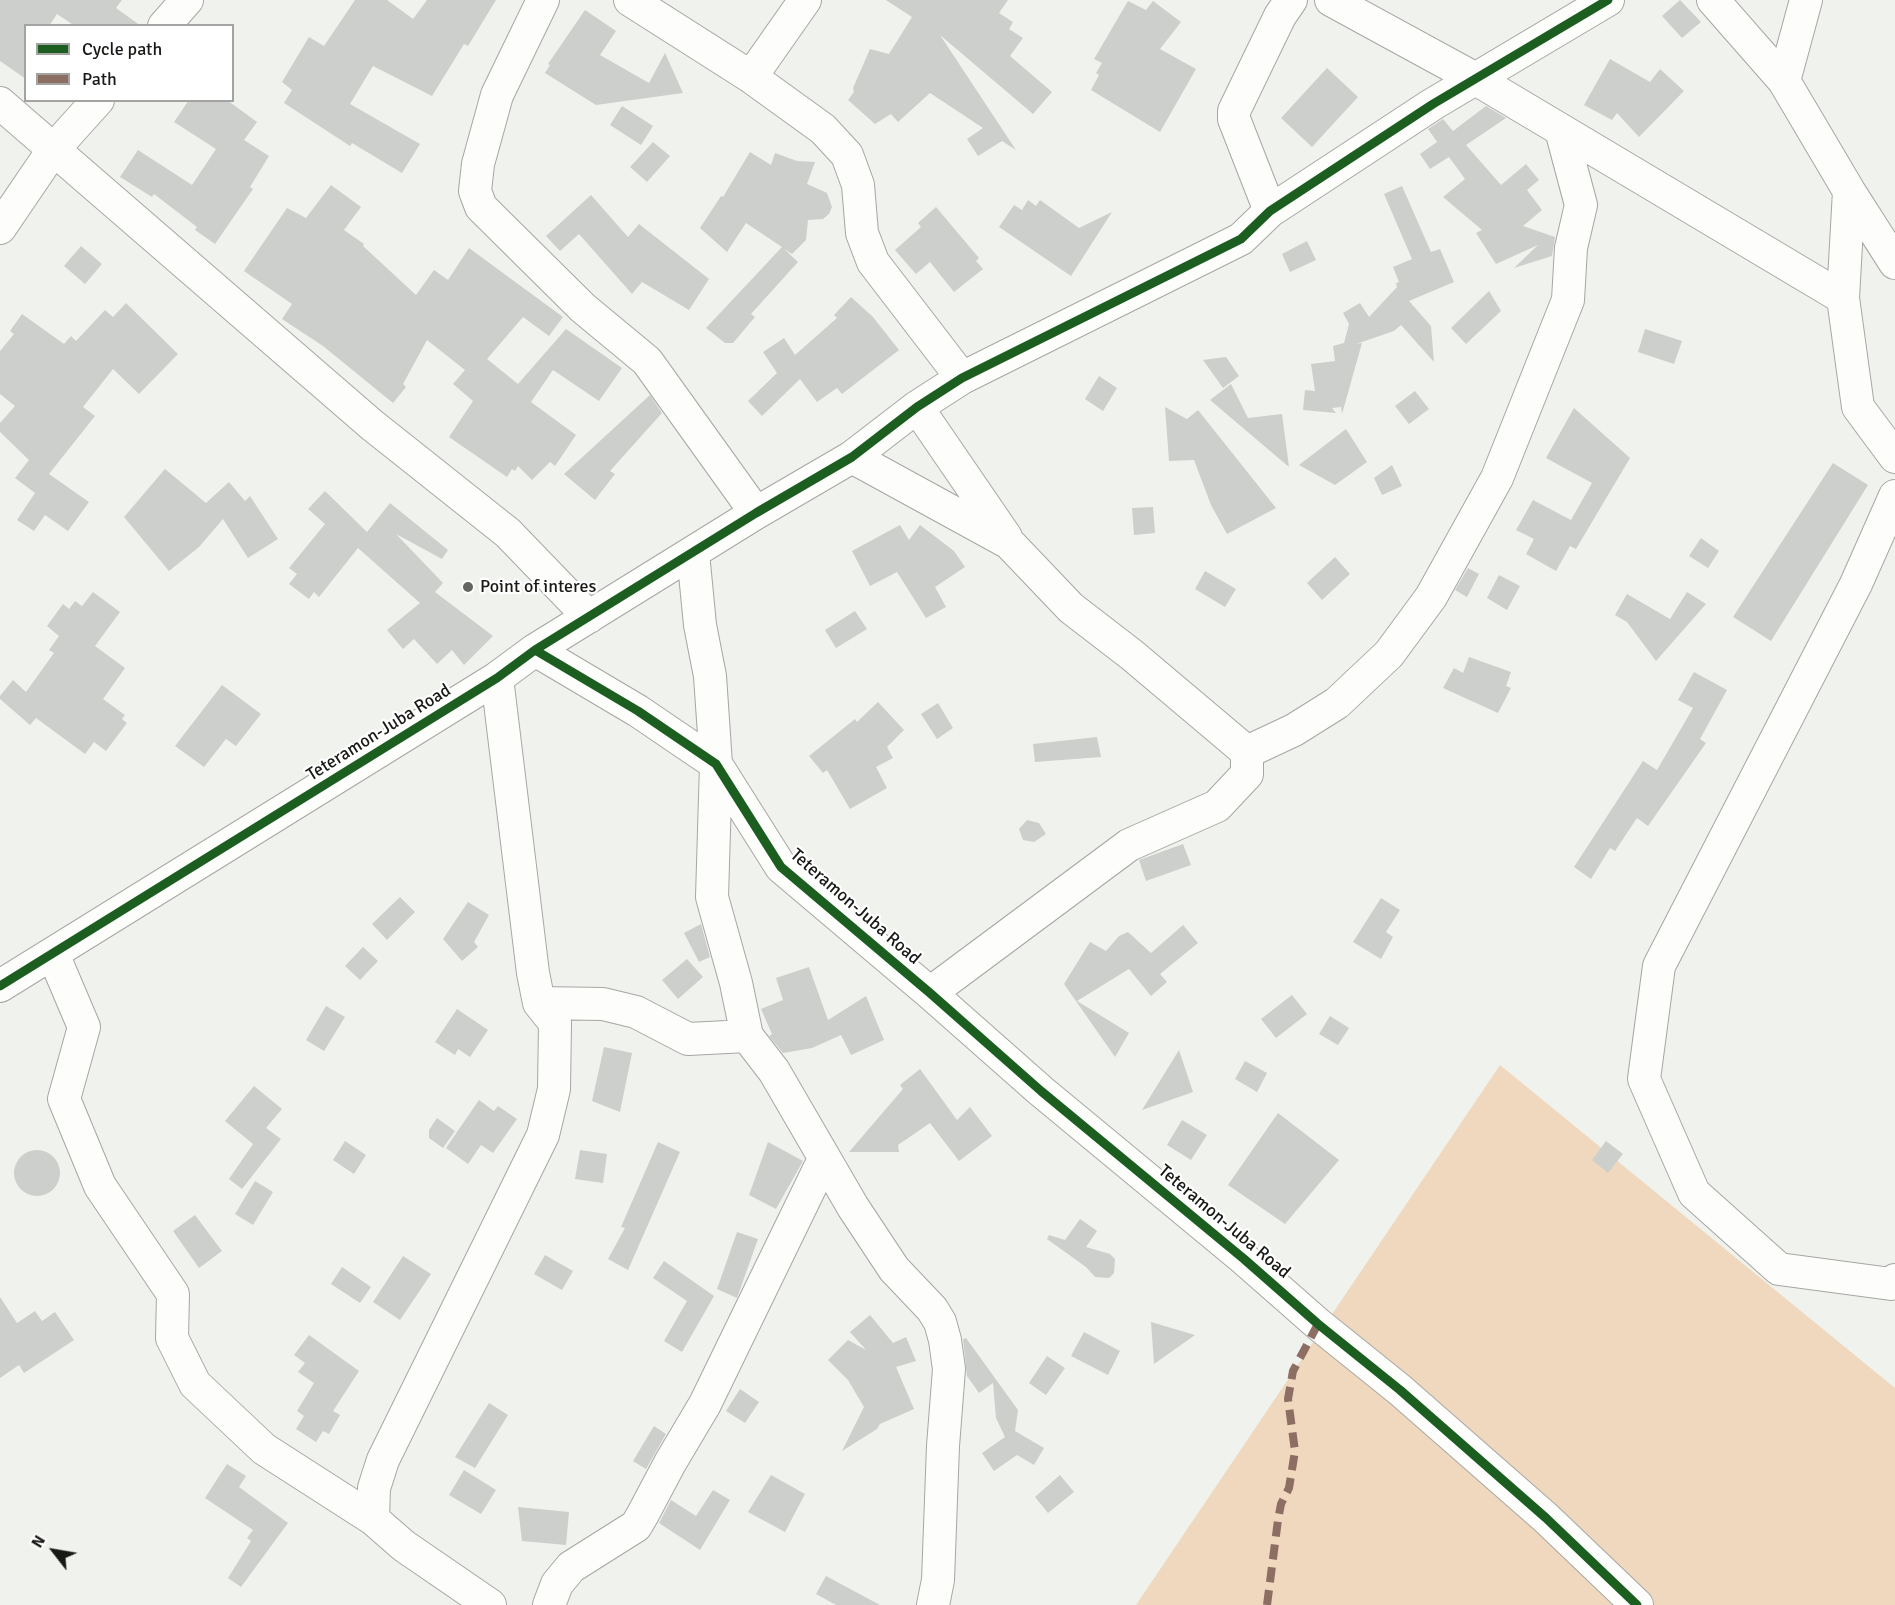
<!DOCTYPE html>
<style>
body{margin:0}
#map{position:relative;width:1895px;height:1605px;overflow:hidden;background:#f0f2ee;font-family:Signika,sans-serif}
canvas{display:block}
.legend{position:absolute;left:24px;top:24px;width:210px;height:78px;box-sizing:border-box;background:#fff;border:2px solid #a3a3a2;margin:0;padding:8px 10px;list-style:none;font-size:18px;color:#191a17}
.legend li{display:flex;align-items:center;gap:12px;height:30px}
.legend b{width:30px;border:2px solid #a3a3a2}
.north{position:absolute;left:24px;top:1521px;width:60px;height:60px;-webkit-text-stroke:4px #fff;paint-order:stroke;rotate:301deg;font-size:16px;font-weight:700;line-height:24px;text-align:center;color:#191a17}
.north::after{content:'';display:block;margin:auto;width:21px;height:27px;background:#191a17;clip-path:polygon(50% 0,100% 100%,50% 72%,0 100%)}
</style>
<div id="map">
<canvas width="1895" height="1605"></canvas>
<ul class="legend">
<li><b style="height:8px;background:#1b5e20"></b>Cycle path</li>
<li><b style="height:8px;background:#8d6e63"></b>Path</li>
</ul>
<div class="north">N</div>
</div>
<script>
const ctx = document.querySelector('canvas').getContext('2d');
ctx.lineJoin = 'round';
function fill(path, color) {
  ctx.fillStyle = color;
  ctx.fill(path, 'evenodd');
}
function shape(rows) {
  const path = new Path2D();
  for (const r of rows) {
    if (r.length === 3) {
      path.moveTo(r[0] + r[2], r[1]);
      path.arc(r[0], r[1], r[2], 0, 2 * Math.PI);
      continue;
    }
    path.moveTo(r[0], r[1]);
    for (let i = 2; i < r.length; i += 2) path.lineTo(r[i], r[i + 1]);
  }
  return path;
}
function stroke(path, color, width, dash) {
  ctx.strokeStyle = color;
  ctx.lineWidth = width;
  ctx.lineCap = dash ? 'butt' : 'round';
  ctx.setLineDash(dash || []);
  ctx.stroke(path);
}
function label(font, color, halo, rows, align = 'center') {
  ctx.font = font + ' Signika,sans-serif';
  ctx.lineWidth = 4.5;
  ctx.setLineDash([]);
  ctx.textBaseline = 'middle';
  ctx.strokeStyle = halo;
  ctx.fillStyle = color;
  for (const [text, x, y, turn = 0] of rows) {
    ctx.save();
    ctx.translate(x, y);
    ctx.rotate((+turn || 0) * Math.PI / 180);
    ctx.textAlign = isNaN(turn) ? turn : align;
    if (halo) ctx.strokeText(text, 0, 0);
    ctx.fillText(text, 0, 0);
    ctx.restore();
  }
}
const green = shape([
 [1500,1065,1895,1388,1895,1605,1136,1605]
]);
const building = shape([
 [0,0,122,0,116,8,141,26,75,26,57,14,49,26,26,26,26,79,0,61],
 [355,0,387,0,413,19,427,0,496,0,468,46,464,44,432,96,373,66,350,104,420,144,402,173,352,143,350,146,284,103,292,90,282,82,309,37,324,46],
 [886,0,1008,0,999,13,1013,22,1009,29,1023,38,1010,56,1052,92,1033,114,940,35,1016,150,1002,141,978,156,967,139,983,128,930,93,898,122,891,114,875,124,848,100,854,92,853,88,870,49,889,54,912,17],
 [1680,0,1701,22,1682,38,1662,16],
 [1128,1,1146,10,1153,1,1181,22,1160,49,1196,69,1160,132,1091,90,1099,75,1096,73,1102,63,1094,59],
 [585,10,616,31,600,55,649,83,665,53,683,93,596,105,545,73,550,65,548,64],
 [1610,59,1650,82,1660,69,1684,91,1639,137,1617,113,1612,120,1584,105],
 [1327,68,1358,97,1312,147,1281,118],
 [189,100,227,100,257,122,244,140,269,156,250,187,253,189,215,244,195,230,197,227,154,194,152,197,120,177,138,150,192,185,216,149,174,122],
 [622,106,653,126,641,145,610,125],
 [1486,106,1506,118,1466,145,1501,185,1526,164,1539,180,1527,190,1542,210,1523,226,1555,237,1552,256,1514,268,1538,245,1496,264,1476,233,1482,230,1443,197,1465,179,1449,157,1430,169,1420,154,1437,142,1428,129,1443,119,1453,131],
 [653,142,670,156,647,182,630,167],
 [750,152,771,165,775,153,797,161,815,162,807,184,827,193,832,207,829,214,823,219,808,220,806,240,792,254,784,249,798,262,751,314,755,317,733,343,725,343,706,328,782,247,746,223,727,252,700,228,721,196,723,197],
 [331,185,361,207,344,230,364,244,363,246,416,295,434,270,448,280,469,248,563,317,549,336,523,317,487,359,518,384,566,329,622,368,599,401,553,370,531,402,576,435,555,466,550,462,532,480,518,466,515,471,512,469,507,477,449,437,473,401,453,384,465,370,427,340,403,384,406,387,393,403,323,346,282,319,292,304,244,271,287,208,306,218],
 [1402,186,1431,252,1440,249,1454,282,1409,301,1431,326,1434,362,1401,325,1394,331,1356,344,1362,343,1342,414,1341,407,1332,408,1336,413,1303,410,1305,390,1315,391,1311,364,1335,361,1333,346,1344,343,1349,324,1343,313,1360,303,1369,317,1397,287,1396,283,1399,282,1393,267,1412,259,1384,194],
 [591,195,628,237,639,224,709,279,689,310,642,282,632,294,579,234,560,251,546,236],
 [1028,200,1036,206,1040,200,1079,228,1112,212,1071,276,999,227,1014,205,1022,210],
 [936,207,979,258,976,261,983,269,954,292,930,262,916,274,895,250,921,227,918,223],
 [1307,241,1316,260,1290,272,1282,254],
 [81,246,102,264,85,284,64,266],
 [1489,291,1501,311,1466,344,1451,328],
 [851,297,873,317,899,350,842,394,837,388,817,402,800,379,762,416,748,401,777,373,763,352,784,338,795,355,837,318,834,315],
 [126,303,178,354,139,394,113,369,83,407,95,416,49,474,89,502,68,531,45,515,34,531,17,520,35,493,15,478,29,460,0,432,0,423,15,406,0,394,0,351,14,334,10,331,22,314,64,344,71,336,76,341,105,310,113,317],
 [1645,329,1682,341,1674,364,1638,352],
 [1226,357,1239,376,1223,388,1203,360],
 [1099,376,1117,388,1103,411,1085,399],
 [1231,384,1248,418,1282,414,1289,467,1210,400],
 [1415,391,1429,409,1409,424,1395,406],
 [650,395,662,413,610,471,615,474,595,500,564,474],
 [1165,407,1187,419,1198,410,1276,508,1227,534,1211,505,1194,460,1169,461],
 [1574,408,1630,458,1576,549,1570,546,1556,571,1526,554,1534,539,1516,530,1533,500,1571,520,1592,483,1546,458],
 [1346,429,1367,462,1335,485,1299,465],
 [1833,463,1868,485,1771,641,1733,617],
 [1392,465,1402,486,1382,495,1374,478],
 [165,469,206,503,229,482,245,501,250,496,278,539,248,558,223,519,199,547,169,571,124,517],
 [325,491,367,532,390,503,448,550,442,559,396,534,443,583,435,592,493,636,464,665,452,650,437,664,414,639,403,649,387,630,420,603,358,548,319,597,314,592,309,599,289,584,297,574,289,568,325,524,308,509],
 [1153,507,1155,533,1134,535,1132,508],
 [900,525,909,540,920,525,954,551,965,567,935,587,946,607,926,618,897,572,870,586,852,551],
 [1701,538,1719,551,1708,568,1689,556],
 [1335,557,1350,574,1322,600,1307,583],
 [1468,568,1479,574,1467,597,1455,590],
 [1205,571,1236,589,1225,607,1195,589],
 [1499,575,1520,586,1507,610,1487,598],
 [93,592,120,612,95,646,125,668,103,699,125,715,122,719,127,723,106,751,94,742,85,754,36,718,30,725,0,699,0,696,13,680,26,692,54,653,49,650,59,636,47,626,63,604,69,609,75,601,82,606],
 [1687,592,1706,604,1656,661,1627,622,1615,615,1627,594,1670,619],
 [855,611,867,629,836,648,825,630],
 [1469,657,1511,672,1506,686,1511,688,1498,713,1443,688,1454,668,1463,673],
 [1694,672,1727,690,1700,739,1706,743,1648,826,1637,818,1615,851,1610,848,1591,879,1574,867,1643,761,1657,770,1693,708,1678,700],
 [222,685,261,714,236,746,226,739,204,767,175,746],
 [878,702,904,730,887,747,893,758,876,767,887,788,850,809,827,770,823,773,809,756,855,719,857,722],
 [938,703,953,728,937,739,921,714],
 [1097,737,1101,757,1035,762,1033,744],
 [1027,820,1039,823,1046,834,1034,842,1023,840,1019,829],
 [1183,844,1191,865,1146,881,1139,860],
 [400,897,415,912,387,940,372,924],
 [1381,898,1400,910,1386,932,1393,937,1381,959,1353,942],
 [468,902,489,915,474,942,478,947,462,961,443,939],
 [701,924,710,957,699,962,684,933],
 [1183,925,1198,943,1160,974,1167,982,1151,996,1129,969,1077,1001,1129,1033,1115,1057,1064,984,1090,942,1106,951,1119,936,1128,932,1151,953],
 [363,947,378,961,360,980,345,966],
 [687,959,703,977,678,999,662,980],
 [809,967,828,1020,866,996,884,1040,851,1055,841,1035,812,1048,783,1053,769,1036,772,1034,761,1009,783,1000,776,978],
 [1292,995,1307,1014,1276,1038,1261,1019],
 [326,1006,345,1017,324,1051,306,1040],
 [457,1009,488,1030,470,1057,458,1049,455,1055,435,1042],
 [1330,1016,1349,1028,1338,1045,1319,1034],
 [604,1047,632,1053,620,1112,592,1101],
 [1179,1050,1193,1092,1142,1110],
 [1245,1061,1267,1073,1257,1092,1235,1079],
 [920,1069,957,1120,970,1107,992,1136,959,1161,930,1123,898,1145,899,1152,849,1152,903,1089,900,1085],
 [254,1086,282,1109,266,1128,281,1139,242,1189,229,1179,253,1144,225,1121],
 [479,1100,494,1111,498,1106,517,1119,493,1153,481,1145,468,1164,446,1148],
 [1278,1113,1339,1160,1285,1224,1228,1185],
 [437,1118,455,1131,443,1148,429,1138,429,1130],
 [1182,1120,1207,1135,1191,1160,1167,1145],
 [345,1141,366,1155,354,1174,333,1160],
 [1606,1141,1623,1154,1608,1173,1592,1160],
 [658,1142,680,1152,628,1270,608,1259,625,1228,621,1227],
 [768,1142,803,1161,776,1209,749,1195],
 [37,1173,23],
 [580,1150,607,1154,603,1183,575,1179],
 [255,1181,273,1192,253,1225,235,1214],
 [195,1215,222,1251,199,1268,173,1231],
 [1080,1219,1097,1231,1086,1247,1110,1254,1115,1259,1114,1273,1109,1278,1095,1277,1086,1267,1047,1239,1049,1235,1065,1240],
 [737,1232,758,1239,737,1298,717,1289],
 [545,1255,573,1271,562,1290,534,1274],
 [403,1256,431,1274,400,1320,373,1302],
 [664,1261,714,1296,682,1352,664,1341,687,1301,653,1278],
 [342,1267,371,1287,360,1303,331,1284],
 [0,1297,17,1323,35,1311,42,1321,55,1312,74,1340,24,1373,19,1365,0,1378],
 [870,1315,893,1343,906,1337,916,1361,896,1367,914,1409,880,1424,877,1429,842,1451,864,1407,848,1380,828,1360,848,1340,866,1350,850,1332],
 [1151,1322,1195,1335,1154,1364],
 [1084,1332,1120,1351,1108,1375,1071,1356],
 [309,1335,359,1371,333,1411,340,1415,329,1434,323,1431,316,1442,296,1429,304,1416,297,1411,314,1383,298,1372,305,1363,294,1355],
 [966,1338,1018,1410,1015,1431,1044,1448,1034,1465,1017,1455,994,1471,982,1453,1005,1437,996,1418,993,1383,979,1393,967,1376,963,1339],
 [1047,1356,1065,1368,1046,1395,1029,1383],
 [740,1389,759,1402,745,1423,726,1411],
 [489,1403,508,1415,475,1468,455,1457],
 [654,1426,666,1434,646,1469,633,1461],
 [227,1464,246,1476,239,1487,288,1523,241,1587,228,1578,251,1541,247,1538,253,1530,205,1498],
 [464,1470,496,1490,481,1514,449,1495],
 [771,1475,805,1494,785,1532,748,1512],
 [1060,1475,1074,1492,1048,1513,1035,1497],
 [713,1490,730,1500,700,1550,659,1523,671,1500,696,1516],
 [518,1507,569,1512,566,1545,522,1541],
 [826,1576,880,1605,836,1605,816,1594]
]);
const minor = shape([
 [543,0,497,95,478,164,475,191,481,207,583,308,647,361,756,513],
 [630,0,751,77,823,129,847,155,858,185,862,233,873,262,962,378],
 [1331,0,1474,78,1843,298],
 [1713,0,1784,81,1849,191,1843,298,1858,407,1895,457],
 [164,26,187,0],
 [751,77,805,0],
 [1784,81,1806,0],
 [0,103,372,425,508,533,589,617],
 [1849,191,1895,263],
 [1270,211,1234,119,1234,111,1280,16,1291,0],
 [0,228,53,150,98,100],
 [917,407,1006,537],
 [852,457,1009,543,1071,608,1132,655,1247,752,1247,774,1217,806,1129,845,930,993],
 [1895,496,1856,584,1659,966,1644,1079,1694,1193,1779,1269,1891,1284,1895,1280],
 [693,553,700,625,710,676,716,764,712,897,736,983,747,1036,774,1071,853,1207,894,1269,932,1309,940,1322,945,1340,949,1369,943,1446,938,1580,933,1605],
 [535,650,756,513,852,457,917,407,962,378,1241,239,1270,211,1433,104,1608,0],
 [1247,752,1294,730,1337,703,1389,654,1431,597,1497,478,1568,300,1571,248,1581,205,1561,130],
 [53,954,84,1027,64,1099,100,1186,173,1294,172,1338,195,1384,264,1449,373,1519,404,1546,490,1605],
 [0,986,497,678,535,650,638,711,716,764,781,867,930,993,1041,1091,1244,1259,1318,1324,1400,1390,1546,1518,1637,1605],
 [539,1003,603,1004,636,1012,688,1039,747,1036],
 [373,1519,374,1488,383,1460,543,1135,554,1089,555,1023,539,1003,533,973,497,678],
 [549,1605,557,1584,571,1567,636,1526,643,1514,670,1463,705,1404,824,1159]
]);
const quiet = shape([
 [1267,1605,1278,1520,1281,1504,1289,1488,1295,1451,1288,1399,1293,1371,1318,1324]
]);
const cycleway = shape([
 [535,650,756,513,852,457,917,407,962,378,1241,239,1270,211,1433,104,1608,0],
 [0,986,497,678,535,650,638,711,716,764,781,867,930,993,1041,1091,1244,1259,1318,1324,1400,1390,1546,1518,1637,1605]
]);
const markers = [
 [468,587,6,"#646662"]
];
const poiNames = [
 ["Point of interes",480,587]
];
const streetNames = [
 ["Teteramon-Juba Road",379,733,-32],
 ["Teteramon-Juba Road",855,907,41],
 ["Teteramon-Juba Road",1224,1222,40]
];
fill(green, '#f0d8be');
fill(building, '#cdcfcc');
stroke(minor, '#a6a7a4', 34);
stroke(minor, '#fdfdfc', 32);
stroke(quiet, '#8d6e63', 8, [15, 8]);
stroke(cycleway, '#1b5e20', 9);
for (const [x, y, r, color] of markers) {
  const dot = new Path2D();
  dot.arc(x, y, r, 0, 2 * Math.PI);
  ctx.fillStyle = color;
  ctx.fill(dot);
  stroke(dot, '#fff', 2);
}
label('18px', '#191a17', '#fff', poiNames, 'left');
label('18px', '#191a17', '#fff', streetNames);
</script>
